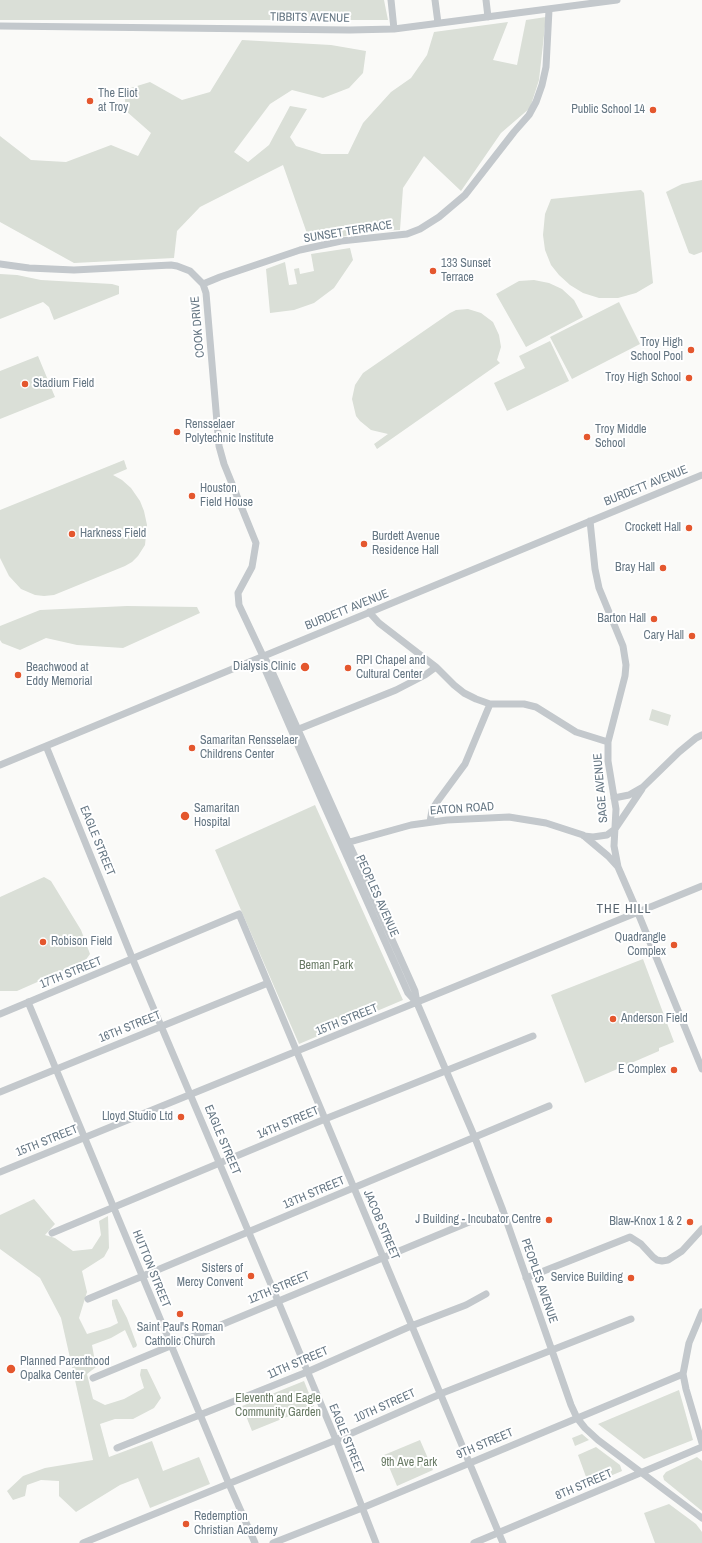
<!DOCTYPE html>
<style>
body{margin:0}
canvas{display:block;background:#fafaf8}
</style>
<canvas width="702" height="1543"></canvas>
<script>
const ctx = document.querySelector('canvas').getContext('2d');
ctx.lineJoin = 'round';
function fill(path, color) {
  ctx.fillStyle = color;
  ctx.fill(path, 'evenodd');
}
function shape(rows) {
  const path = new Path2D();
  for (const r of rows) {
    path.moveTo(r[0], r[1]);
    for (let i = 2; i < r.length; i += 2) path.lineTo(r[i], r[i + 1]);
  }
  return path;
}
function stroke(path, color, width, dash) {
  ctx.strokeStyle = color;
  ctx.lineWidth = width;
  ctx.lineCap = dash ? 'butt' : 'round';
  ctx.setLineDash(dash || []);
  ctx.stroke(path);
}
function label(font, color, halo, rows, align = 'center') {
  ctx.font = font + ' "Archivo Narrow",sans-serif';
  ctx.lineWidth = 4;
  ctx.setLineDash([]);
  ctx.textBaseline = 'middle';
  ctx.strokeStyle = halo;
  ctx.fillStyle = color;
  for (const [text, x, y, turn = 0] of rows) {
    ctx.save();
    ctx.translate(x, y);
    ctx.rotate((+turn || 0) * Math.PI / 180);
    ctx.textAlign = isNaN(turn) ? turn : align;
    if (halo) ctx.strokeText(text, 0, 0);
    ctx.fillText(text, 0, 0);
    ctx.restore();
  }
}
const green = shape([
 [0,0,384,0,388,20,0,20],
 [546,17,539,80,530,108,501,133,461,191,424,156,403,188,400,230,377,231,310,242,283,165,200,207,177,231,174,258,74,263,0,222,0,136,31,160,66,162,111,145,138,156,151,133,126,111,124,90,150,82,182,100,210,92,242,40,331,45,366,51,363,73,349,88,323,98,292,90,270,104,234,152,248,162,269,145,290,106,307,109,290,137,296,146,322,154,348,154,363,123,391,92,411,78,427,55,434,32,508,22,493,60,517,65,526,20],
 [702,180,702,252,694,255,689,253,666,192,682,184],
 [641,190,644,193,653,283,636,293,618,298,599,298,583,293,570,285,559,275,551,265,545,250,543,235,545,214,551,199],
 [350,248,353,260,334,288,314,303,294,310,270,313,266,269,285,262,289,285,297,284,294,269,299,268,300,274,314,271,311,254],
 [0,274,17,275,41,280,112,284,119,286,119,294,54,320,49,307,43,302,0,319],
 [534,280,549,283,562,289,574,300,583,317,526,347,496,294,519,281],
 [619,302,640,344,572,379,550,337],
 [468,309,481,313,493,322,499,335,501,347,497,360,500,363,377,449,374,444,388,434,371,430,360,421,356,416,352,399,355,385,363,373,450,313,456,310],
 [550,341,569,381,507,411,494,383,525,368,519,356],
 [38,356,55,397,0,419,0,371],
 [124,460,127,469,113,475,122,480,131,488,140,501,144,511,147,525,145,545,138,556,132,562,125,566,54,595,44,596,35,595,21,589,9,576,0,558,0,510],
 [127,606,197,607,200,613,123,648,77,645,46,638,20,650,2,643,0,640,0,626,40,610],
 [652,709,671,715,668,726,649,720],
 [315,805,403,1000,299,1044,215,850],
 [44,877,51,881,81,930,90,954,85,961,17,991,0,991,0,897],
 [643,959,674,1042,659,1048,659,1051,585,1083,551,995],
 [34,1199,55,1224,45,1235,55,1238,73,1251,92,1249,101,1235,99,1221,108,1216,109,1248,104,1257,82,1271,87,1292,79,1318,87,1334,110,1327,118,1323,112,1305,112,1300,117,1299,127,1318,137,1345,136,1347,133,1348,125,1330,111,1338,92,1345,96,1367,87,1374,93,1399,105,1405,124,1399,144,1388,140,1375,141,1369,147,1369,161,1398,154,1408,133,1419,115,1419,100,1424,109,1457,152,1441,163,1471,199,1457,210,1484,150,1508,138,1478,120,1485,76,1512,59,1496,59,1481,41,1480,27,1485,25,1496,13,1500,7,1491,23,1476,45,1468,93,1460,61,1318,40,1278,0,1249,0,1215],
 [304,1381,314,1406,252,1431,242,1406],
 [679,1390,693,1440,644,1459,598,1424],
 [582,1434,589,1440,575,1446,572,1438],
 [420,1440,433,1470,397,1486,384,1455],
 [596,1447,620,1465,622,1471,589,1485,578,1455],
 [697,1457,702,1461,702,1511,664,1480,663,1476,666,1472],
 [669,1504,696,1524,702,1532,702,1543,655,1543,644,1513]
]);
const minor = shape([
 [391,0,394,29],
 [435,0,438,23],
 [486,0,488,17],
 [0,26,350,30,394,29,617,0],
 [0,264,29,268,74,270,171,265,177,266,190,271,203,284,206,293,219,446,224,464,256,543,252,567,238,593,239,605,263,656,269,665,415,991,417,1003,475,1138,502,1208,571,1405,577,1418,585,1428,598,1440,702,1518],
 [203,284,220,277,300,250,341,241,407,234,420,229,439,217,465,195,514,132,529,115,536,102,542,85,546,67,549,10],
 [590,521,595,569,599,588,623,646,626,665,625,676,608,742,608,761,616,809,614,846,618,867,638,913,702,1069],
 [369,612,379,623,436,667,454,685,464,693,476,699,490,704,524,704,536,707,576,732,608,742],
 [263,656,264,667,320,796,408,993,417,1003],
 [294,731,396,690,425,675,436,667],
 [46,746,133,960,278,1301,336,1440,376,1543],
 [0,765,702,475],
 [614,798,629,795,643,787,679,752,696,738,702,735],
 [430,822,432,810,437,802,465,764,490,704],
 [584,836,593,837,607,835,615,829,642,789],
 [346,843,411,825,447,820,509,817,546,823,583,835,608,856,618,867],
 [28,1002,229,1484,255,1543],
 [0,1014,239,914,503,1543],
 [0,1092,268,983],
 [0,1172,702,886],
 [52,1233,325,1119,533,1036],
 [526,1278,630,1237,641,1244,653,1257,657,1260,662,1261,668,1260,682,1251,702,1229],
 [88,1299,549,1106],
 [702,1312,689,1343,683,1374,686,1389,702,1443],
 [93,1378,474,1220],
 [117,1448,307,1372,411,1326,466,1305,486,1294],
 [83,1543,336,1440,445,1392,631,1319],
 [273,1543,362,1508,683,1374],
 [474,1543,702,1447]
]);
const markers = [
 [90,101,4,"#e4572e"],
 [653,110,4,"#e4572e"],
 [433,271,4,"#e4572e"],
 [691,350,4,"#e4572e"],
 [689,378,4,"#e4572e"],
 [25,384,4,"#e4572e"],
 [177,432,4,"#e4572e"],
 [587,437,4,"#e4572e"],
 [192,496,4,"#e4572e"],
 [689,528,4,"#e4572e"],
 [72,534,4,"#e4572e"],
 [364,544,4,"#e4572e"],
 [663,568,4,"#e4572e"],
 [654,619,4,"#e4572e"],
 [692,636,4,"#e4572e"],
 [305,667,5,"#e4572e"],
 [348,668,4,"#e4572e"],
 [18,675,4,"#e4572e"],
 [192,748,4,"#e4572e"],
 [185,816,5,"#e4572e"],
 [43,942,4,"#e4572e"],
 [674,945,4,"#e4572e"],
 [613,1019,4,"#e4572e"],
 [674,1070,4,"#e4572e"],
 [181,1117,4,"#e4572e"],
 [549,1220,4,"#e4572e"],
 [690,1222,4,"#e4572e"],
 [251,1276,4,"#e4572e"],
 [631,1278,4,"#e4572e"],
 [180,1314,4,"#e4572e"],
 [11,1369,5,"#e4572e"],
 [186,1524,4,"#e4572e"]
];
const streetNames = [
 ["TIBBITS AVENUE",310,18,1],
 ["SUNSET TERRACE",348,232,-9],
 ["COOK DRIVE",198,327,-95],
 ["BURDETT AVENUE",646,486,-22],
 ["BURDETT AVENUE",347,610,-22],
 ["SAGE AVENUE",601,788,-95],
 ["EATON ROAD",462,809,-4],
 ["EAGLE STREET",97,841,68],
 ["PEOPLES AVENUE",377,896,66],
 ["17TH STREET",71,973,-22],
 ["15TH STREET",347,1020,-22],
 ["16TH STREET",130,1027,-22],
 ["14TH STREET",288,1123,-23],
 ["EAGLE STREET",222,1140,67],
 ["15TH STREET",47,1141,-22],
 ["13TH STREET",314,1193,-23],
 ["JACOB STREET",381,1225,67],
 ["HUTTON STREET",151,1269,68],
 ["PEOPLES AVENUE",539,1281,71],
 ["12TH STREET",279,1288,-23],
 ["11TH STREET",298,1363,-23],
 ["10TH STREET",385,1406,-24],
 ["EAGLE STREET",346,1439,68],
 ["9TH STREET",485,1444,-23],
 ["8TH STREET",584,1485,-23]
];
const poiNames = [
 ["The Eliot",98,94],
 ["at Troy",98,108],
 ["Public School 14",645,110,"right"],
 ["133 Sunset",441,264],
 ["Terrace",441,278],
 ["Troy High",683,343,"right"],
 ["School Pool",683,357,"right"],
 ["Troy High School",681,378,"right"],
 ["Stadium Field",33,384],
 ["Rensselaer",185,425],
 ["Polytechnic Institute",185,439],
 ["Troy Middle",595,430],
 ["School",595,444],
 ["Houston",200,489],
 ["Field House",200,503],
 ["Crockett Hall",681,528,"right"],
 ["Harkness Field",80,534],
 ["Burdett Avenue",372,537],
 ["Residence Hall",372,551],
 ["Bray Hall",655,568,"right"],
 ["Barton Hall",646,619,"right"],
 ["Cary Hall",684,636,"right"],
 ["RPI Chapel and",356,661],
 ["Cultural Center",356,675],
 ["Dialysis Clinic",296,667,"right"],
 ["Beachwood at",26,668],
 ["Eddy Memorial",26,682],
 ["Samaritan Rensselaer",200,741],
 ["Childrens Center",200,755],
 ["Samaritan",194,809],
 ["Hospital",194,823],
 ["Quadrangle",666,938,"right"],
 ["Complex",666,952,"right"],
 ["Robison Field",51,942],
 ["Anderson Field",621,1019],
 ["E Complex",666,1070,"right"],
 ["Lloyd Studio Ltd",173,1117,"right"],
 ["J Building - Incubator Centre",541,1220,"right"],
 ["Blaw-Knox 1 & 2",682,1222,"right"],
 ["Sisters of",243,1269,"right"],
 ["Mercy Convent",243,1283,"right"],
 ["Service Building",623,1278,"right"],
 ["Saint Paul's Roman",180,1328,"center"],
 ["Catholic Church",180,1342,"center"],
 ["Planned Parenthood",20,1362],
 ["Opalka Center",20,1376],
 ["Redemption",194,1517],
 ["Christian Academy",194,1531]
];
const parkNames = [
 ["Beman Park",326,966],
 ["Eleventh and Eagle",278,1399],
 ["Community Garden",278,1413],
 ["9th Ave Park",409,1463]
];
const neighbourhoodNames = [
 ["THE HILL",624,910]
];
fill(green, '#dadfd7');
stroke(minor, '#c3c8cc', 7);
for (const [x, y, r, color] of markers) {
  const dot = new Path2D();
  dot.arc(x, y, r, 0, 2 * Math.PI);
  ctx.fillStyle = color;
  ctx.fill(dot);
  stroke(dot, '#fff', 1.5);
}
label('12px', '#657683', '#fff', streetNames);
label('12px', '#657683', '#fff', poiNames, 'left');
label('12px', '#687a64', '#fff', parkNames);
ctx.letterSpacing = '1px';
label('13px', '#57646e', '#fff', neighbourhoodNames);
ctx.letterSpacing = '0px';
</script>
